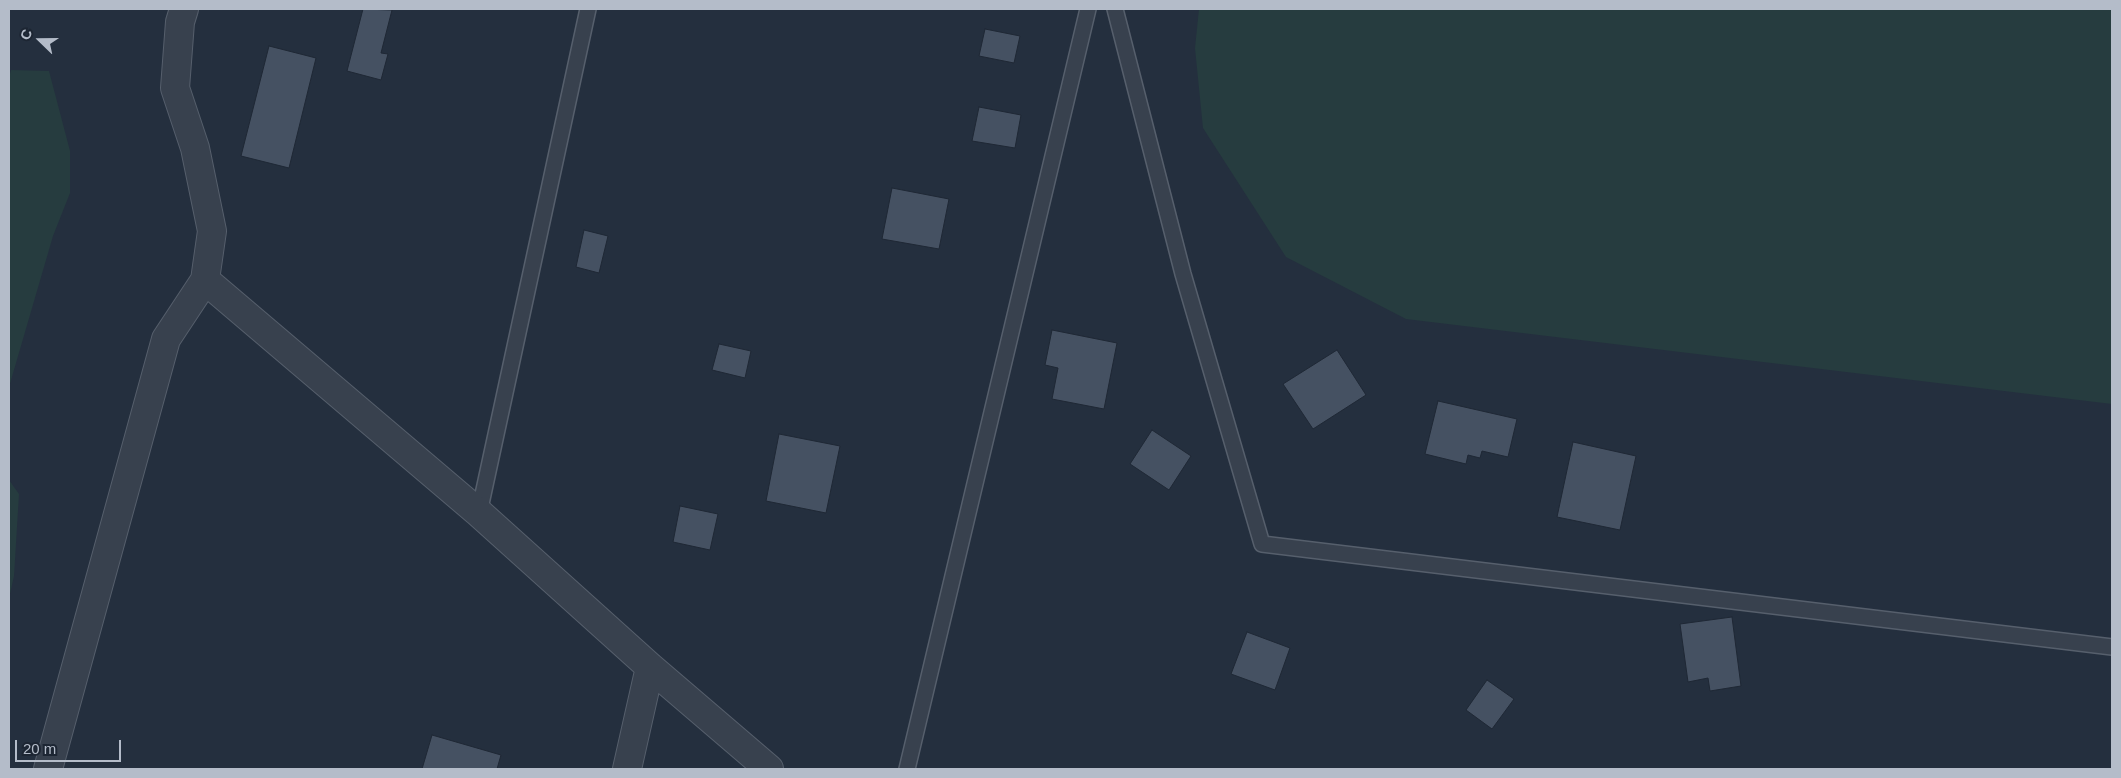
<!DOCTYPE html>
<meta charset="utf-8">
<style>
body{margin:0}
#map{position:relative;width:2121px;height:778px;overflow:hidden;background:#242f3e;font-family:Arial,sans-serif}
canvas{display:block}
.frame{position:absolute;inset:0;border:10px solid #b4bcc9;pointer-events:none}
.north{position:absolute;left:15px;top:15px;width:50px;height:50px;-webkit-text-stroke:4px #1d2633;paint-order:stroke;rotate:292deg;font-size:14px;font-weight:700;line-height:20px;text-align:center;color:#b4bcc9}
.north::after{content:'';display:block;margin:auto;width:18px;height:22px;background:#b4bcc9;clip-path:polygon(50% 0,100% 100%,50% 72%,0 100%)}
.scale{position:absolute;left:15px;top:740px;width:106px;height:22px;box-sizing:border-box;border:2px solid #b4bcc9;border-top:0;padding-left:6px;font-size:15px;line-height:18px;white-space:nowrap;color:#b4bcc9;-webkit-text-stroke:4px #1d2633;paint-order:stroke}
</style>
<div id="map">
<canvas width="2121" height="778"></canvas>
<div class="frame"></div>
<div class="north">С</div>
<div class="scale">20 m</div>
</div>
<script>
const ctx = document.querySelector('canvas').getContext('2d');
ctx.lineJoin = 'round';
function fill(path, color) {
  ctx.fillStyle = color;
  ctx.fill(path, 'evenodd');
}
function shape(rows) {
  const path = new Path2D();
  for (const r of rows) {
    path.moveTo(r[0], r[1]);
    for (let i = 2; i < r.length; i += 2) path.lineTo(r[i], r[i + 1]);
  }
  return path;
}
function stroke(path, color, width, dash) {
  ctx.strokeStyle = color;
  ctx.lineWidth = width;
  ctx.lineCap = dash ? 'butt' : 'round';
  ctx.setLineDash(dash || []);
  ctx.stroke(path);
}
const green = shape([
 [1199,9,2112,9,2112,404,1406,319,1286,257,1203,128,1195,48],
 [11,70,49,71,70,151,70,193,53,236,9,387,9,77],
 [9,480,19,494,14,576,9,598]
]);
const building = shape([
 [363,9,392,10,381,53,388,54,381,80,347,71,363,9],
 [985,29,1020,36,1014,63,979,56,985,29],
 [269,46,316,58,289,168,241,156,269,46],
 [979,107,1021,115,1015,148,972,141,979,107],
 [892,188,949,199,939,249,882,239,892,188],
 [584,230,608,236,599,273,576,267,584,230],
 [1052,330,1117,343,1104,409,1052,399,1058,368,1045,365,1052,330],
 [719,344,751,351,745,378,712,370,719,344],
 [1337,350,1366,395,1313,429,1283,384,1337,350],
 [1438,401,1517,419,1508,457,1482,451,1480,458,1468,455,1466,464,1425,454,1438,401],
 [1152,430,1191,456,1169,490,1130,464,1152,430],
 [779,434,840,446,826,513,766,501,779,434],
 [1573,442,1636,456,1620,530,1557,517,1573,442],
 [680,506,718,514,710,550,673,542,680,506],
 [1732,617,1741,686,1710,691,1708,678,1688,682,1680,624,1732,617],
 [1247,632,1290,648,1275,690,1231,674,1247,632],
 [1487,680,1514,699,1492,729,1466,710,1487,680],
 [432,735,501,755,497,769,422,769,432,735]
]);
const service = shape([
 [1115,9,1183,274,1262,544,2112,647],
 [479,513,588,9],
 [907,769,1088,9]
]);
const minor = shape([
 [205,280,479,513,650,667,769,769],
 [48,769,166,339,205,280,212,231,195,148,175,88,180,22,184,9],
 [627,769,650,667]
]);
fill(green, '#263c3f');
fill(building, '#455162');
stroke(building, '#1f2835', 1);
stroke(service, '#565f6c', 18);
stroke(minor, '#565f6c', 30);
stroke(service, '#38414e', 15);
stroke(minor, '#38414e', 28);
</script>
